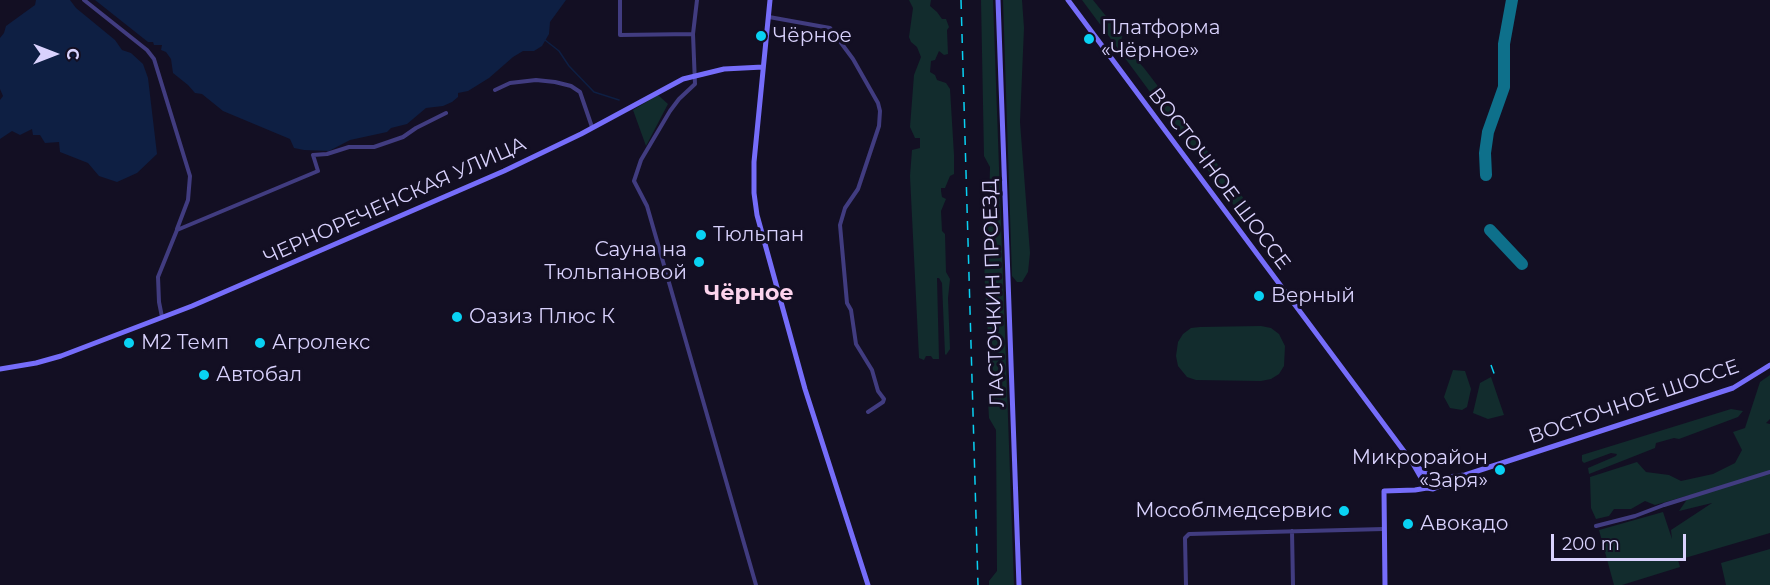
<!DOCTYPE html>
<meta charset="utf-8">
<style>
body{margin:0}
#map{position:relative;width:1770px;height:585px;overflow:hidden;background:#130f23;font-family:Montserrat,sans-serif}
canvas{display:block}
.north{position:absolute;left:24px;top:24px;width:60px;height:60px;-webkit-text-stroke:4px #130f23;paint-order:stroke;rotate:90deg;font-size:16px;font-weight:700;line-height:24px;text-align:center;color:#d9d2fd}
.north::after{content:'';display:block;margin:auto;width:21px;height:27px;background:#d9d2fd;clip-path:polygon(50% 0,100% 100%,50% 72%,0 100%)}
.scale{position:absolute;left:1551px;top:534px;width:135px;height:27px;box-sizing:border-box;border:3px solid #d9d2fd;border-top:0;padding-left:8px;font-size:18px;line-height:21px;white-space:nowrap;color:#d9d2fd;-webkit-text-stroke:4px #130f23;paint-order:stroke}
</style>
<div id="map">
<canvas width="1770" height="585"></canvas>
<div class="north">С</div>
<div class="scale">200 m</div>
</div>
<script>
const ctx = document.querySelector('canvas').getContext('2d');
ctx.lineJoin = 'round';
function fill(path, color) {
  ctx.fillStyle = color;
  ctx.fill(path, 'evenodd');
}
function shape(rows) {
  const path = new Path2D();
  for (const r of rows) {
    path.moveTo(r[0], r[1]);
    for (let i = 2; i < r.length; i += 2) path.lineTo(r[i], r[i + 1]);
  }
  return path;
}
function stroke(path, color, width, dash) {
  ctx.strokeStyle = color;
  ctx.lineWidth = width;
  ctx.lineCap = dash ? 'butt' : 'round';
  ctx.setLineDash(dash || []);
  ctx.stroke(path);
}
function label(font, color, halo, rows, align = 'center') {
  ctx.font = font + ' Montserrat,sans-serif';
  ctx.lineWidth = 6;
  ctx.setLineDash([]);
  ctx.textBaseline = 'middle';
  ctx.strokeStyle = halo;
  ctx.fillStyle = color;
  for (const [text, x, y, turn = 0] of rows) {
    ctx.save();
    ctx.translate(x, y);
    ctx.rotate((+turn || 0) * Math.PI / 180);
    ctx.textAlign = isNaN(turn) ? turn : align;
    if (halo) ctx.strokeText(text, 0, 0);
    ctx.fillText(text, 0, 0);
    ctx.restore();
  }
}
const green = shape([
 [909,0,931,0,930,6,937,12,942,19,946,19,949,27,947,30,948,54,944,55,939,51,935,60,931,61,930,72,935,75,937,80,946,83,950,89,954,155,954,174,950,176,945,188,941,188,941,191,942,197,946,199,941,211,942,231,945,234,946,272,950,279,948,298,950,349,946,355,945,354,942,283,939,278,937,278,939,359,933,359,931,356,926,356,924,360,919,358,910,176,912,150,920,148,920,138,915,138,910,127,914,75,921,57,917,47,911,42,909,37,913,8],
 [981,0,993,0,1014,585,989,585,989,581,997,571,996,430,989,418,988,400,999,388,997,383,991,379,985,290,983,214,989,208,990,167,984,156],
 [1003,0,1022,0,1024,28,1020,122,1030,253,1028,272,1022,282,1017,282,1012,276],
 [1082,0,1093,0,1122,36,1121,43,1144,68,1251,208,1255,222,1250,227],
 [658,95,668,104,646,146,633,110],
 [1261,326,1271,328,1279,334,1285,346,1284,366,1279,374,1271,379,1261,381,1196,380,1187,377,1178,366,1176,356,1178,342,1183,334,1191,328,1200,327],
 [1453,370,1465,371,1471,389,1467,407,1462,410,1450,408,1444,397],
 [1770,375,1770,419,1766,423,1770,424,1770,533,1678,560,1680,567,1622,585,1614,585,1599,530,1663,512,1672,539,1671,530,1712,503,1679,511,1690,495,1655,505,1645,501,1631,509,1614,509,1609,516,1596,519,1591,508,1590,477,1637,462,1646,472,1669,475,1681,481,1713,474,1735,463,1742,450,1733,432,1745,428,1760,382],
 [1491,377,1504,415,1488,419,1473,413,1480,383],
 [1731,409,1743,411,1738,417,1679,439,1674,438,1656,443,1655,448,1589,474,1588,468,1616,456,1617,454,1611,453,1584,463,1582,461,1582,455],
 [1770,549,1770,585,1726,585,1721,563]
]);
const water = shape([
 [36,0,70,0,76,8,115,40,122,50,131,53,143,64,148,78,157,154,137,173,117,182,99,176,88,163,60,152,59,142,45,143,40,135,33,135,32,129,20,135,12,131,0,139,0,100,3,96,0,89,0,38,4,33,6,26,35,5],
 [95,0,566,0,550,22,549,34,542,46,534,51,523,51,513,57,489,78,468,91,458,93,458,97,452,102,443,106,426,108,407,124,391,128,387,132,350,140,329,151,304,150,294,148,290,139,223,111,202,94,195,93,188,85,173,73,171,59,166,52,161,50,162,45,154,45,153,42,148,42]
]);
const stream = shape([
 [545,40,559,51,569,66,594,92,619,100]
]);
const taxiway = shape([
 [1486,175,1485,153,1488,132,1504,87,1504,44,1512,0],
 [1490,230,1522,264]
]);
const street = shape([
 [84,0,147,50,154,59,190,176,188,200,177,229],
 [620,0,620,35,693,34],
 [697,0,693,34,695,84,679,99,670,111,641,160,634,181,647,206,756,585],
 [769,17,830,28,853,59,878,103,880,111,879,126,858,189,845,208,840,225,847,303,851,310,856,344,872,370,878,391,884,399,883,402,868,412],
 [495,90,510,83,536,80,555,82,571,86,580,92,592,127],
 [162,317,159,302,158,277,177,230,318,171,313,155,327,154,349,147,374,147,403,137,416,128,446,113],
 [1596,526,1635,516,1664,505,1770,472],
 [1292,531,1293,585],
 [1186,585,1185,538,1189,534,1384,529]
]);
const secondary = shape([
 [770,0,754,162,754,193,757,215,805,389,868,585],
 [998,0,1019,585],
 [1068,0,1412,462,1427,488,1433,489],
 [0,369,36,363,61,356,192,306,504,171,581,134,683,79,724,69,763,67],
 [1415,465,1425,473,1439,478,1465,475,1733,388,1770,365],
 [1433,489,1459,478],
 [1385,585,1384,491,1415,490,1427,488]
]);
const rail = shape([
 [961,0,978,585],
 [1491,365,1495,376]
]);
const markers = [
 [761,36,6,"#09d2f3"],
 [1089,39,6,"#09d2f3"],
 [701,235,6,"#09d2f3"],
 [699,262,6,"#09d2f3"],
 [1259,296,6,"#09d2f3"],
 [457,317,6,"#09d2f3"],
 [129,343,6,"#09d2f3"],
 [260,343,6,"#09d2f3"],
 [204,375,6,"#09d2f3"],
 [1500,470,6,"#09d2f3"],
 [1344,511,6,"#09d2f3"],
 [1408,524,6,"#09d2f3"]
];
const poiNames = [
 ["Платформа",1101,28],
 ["«Чёрное»",1101,51],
 ["Чёрное",773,36],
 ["Тюльпан",713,235],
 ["Сауна на",687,250,"right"],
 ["Тюльпановой",687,273,"right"],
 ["Верный",1271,296],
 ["Оазиз Плюс К",469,317],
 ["М2 Темп",141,343],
 ["Агролекс",272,343],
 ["Автобал",216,375],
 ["Микрорайон",1488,458,"right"],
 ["«Заря»",1488,481,"right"],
 ["Мособлмедсервис",1332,511,"right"],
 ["Авокадо",1420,524]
];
const streetNames = [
 ["ВОСТОЧНОЕ ШОССЕ",1219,179,53],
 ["ЧЕРНОРЕЧЕНСКАЯ УЛИЦА",395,201,-24],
 ["ЛАСТОЧКИН ПРОЕЗД",994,293,-92],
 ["ВОСТОЧНОЕ ШОССЕ",1634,402,-19]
];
const quarterNames = [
 ["Чёрное",749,294]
];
fill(green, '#122c2d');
fill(water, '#0e1f43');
stroke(stream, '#0e1f43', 1.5);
stroke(taxiway, '#0e708b', 12);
stroke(street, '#413c80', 4);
stroke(secondary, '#766dfa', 5);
stroke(rail, '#09d2f3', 1.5, [9, 8]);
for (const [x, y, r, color] of markers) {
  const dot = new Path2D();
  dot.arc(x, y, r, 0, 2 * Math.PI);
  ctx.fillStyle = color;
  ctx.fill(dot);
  stroke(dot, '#130f23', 2);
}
label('20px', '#d9d2fd', '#130f23', poiNames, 'left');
label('20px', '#d9d2fd', '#130f23', streetNames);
label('bold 22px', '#fdd4ed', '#130f23', quarterNames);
</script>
